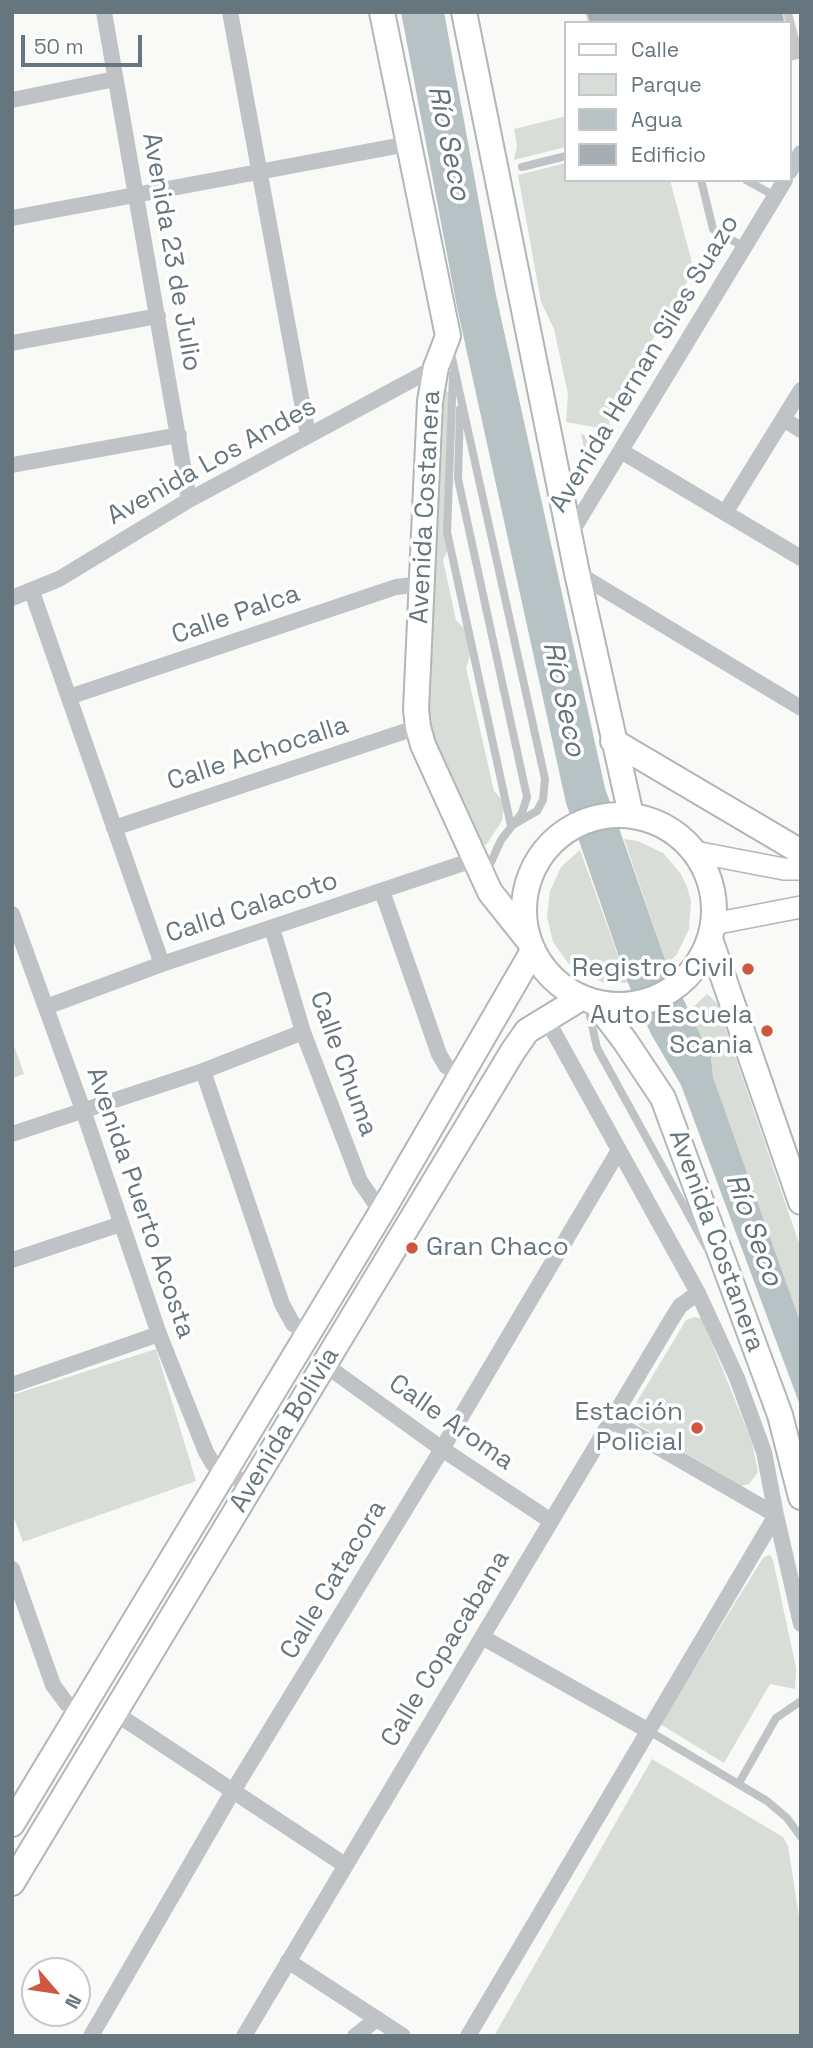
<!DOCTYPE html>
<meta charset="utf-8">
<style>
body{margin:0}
#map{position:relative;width:813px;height:2048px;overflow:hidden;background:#f9f9f7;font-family:"Space Grotesk",sans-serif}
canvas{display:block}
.frame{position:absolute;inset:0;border:14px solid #67767e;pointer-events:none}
.legend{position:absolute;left:564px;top:21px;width:228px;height:161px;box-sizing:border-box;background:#fff;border:2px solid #c2c8cb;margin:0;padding:9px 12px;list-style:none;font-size:21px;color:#67767e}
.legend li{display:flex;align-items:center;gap:14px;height:35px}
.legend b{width:35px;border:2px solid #c2c8cb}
.north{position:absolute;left:21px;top:1957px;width:70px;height:70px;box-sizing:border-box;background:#fff;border:2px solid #c2c8cb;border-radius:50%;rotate:119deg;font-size:19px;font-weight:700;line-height:28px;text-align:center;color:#67767e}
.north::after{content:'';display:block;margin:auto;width:24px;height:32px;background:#cf5741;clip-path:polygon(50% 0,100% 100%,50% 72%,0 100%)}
.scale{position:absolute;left:21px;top:35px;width:121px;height:32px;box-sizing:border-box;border:4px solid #67767e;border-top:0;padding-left:9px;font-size:21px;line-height:24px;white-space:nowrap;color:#67767e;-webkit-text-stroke:5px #fff;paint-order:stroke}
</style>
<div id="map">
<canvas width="813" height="2048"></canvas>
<div class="frame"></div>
<ul class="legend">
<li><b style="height:9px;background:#fff"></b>Calle</li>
<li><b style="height:19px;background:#d9ddd7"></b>Parque</li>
<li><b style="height:19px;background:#b7c2c5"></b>Agua</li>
<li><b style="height:19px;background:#a7aeb3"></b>Edificio</li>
</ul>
<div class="north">N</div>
<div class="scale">50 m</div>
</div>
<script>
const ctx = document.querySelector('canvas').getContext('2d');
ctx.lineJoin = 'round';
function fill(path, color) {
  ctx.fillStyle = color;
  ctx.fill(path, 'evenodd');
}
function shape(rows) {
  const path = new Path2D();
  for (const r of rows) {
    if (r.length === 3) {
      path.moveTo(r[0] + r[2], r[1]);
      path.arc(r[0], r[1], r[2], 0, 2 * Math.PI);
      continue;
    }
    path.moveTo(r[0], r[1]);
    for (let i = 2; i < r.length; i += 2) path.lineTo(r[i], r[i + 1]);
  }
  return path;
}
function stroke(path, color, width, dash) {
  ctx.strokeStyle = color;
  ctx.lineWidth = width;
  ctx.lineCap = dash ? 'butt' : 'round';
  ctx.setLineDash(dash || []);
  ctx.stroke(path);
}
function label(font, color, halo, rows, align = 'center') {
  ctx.font = font + ' "Space Grotesk",sans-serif';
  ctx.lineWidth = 7;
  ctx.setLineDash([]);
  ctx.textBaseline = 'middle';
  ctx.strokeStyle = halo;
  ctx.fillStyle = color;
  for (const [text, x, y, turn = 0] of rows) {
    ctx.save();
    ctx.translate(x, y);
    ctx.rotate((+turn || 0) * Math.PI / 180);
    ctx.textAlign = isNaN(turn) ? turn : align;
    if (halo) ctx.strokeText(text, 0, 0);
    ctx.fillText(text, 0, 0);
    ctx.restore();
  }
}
const green = shape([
 [566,116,566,147,514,160,517,146,514,129],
 [566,163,566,180,670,180,694,270,608,415,611,430,566,422,568,394,554,329,541,302,518,175],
 [446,390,449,393,448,549,443,560,456,620,465,629,471,652,466,668,494,791,503,801,504,807,502,821,486,845,480,842,433,740,427,719,441,392],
 [581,434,601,437,587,463],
 [624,839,638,841,663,853,681,874,687,887,691,901,689,929,677,954,667,965],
 [580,850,628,983,602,982,578,971,568,963,553,942,547,917,550,891,561,867],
 [707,994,717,1003,801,1249,801,1324,713,1077,711,1057,689,1011],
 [12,1040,24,1074,12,1078],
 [695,1317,702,1319,752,1442,758,1472,749,1484,741,1486,630,1420,629,1415,686,1320],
 [156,1349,196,1481,23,1542,12,1513,12,1395],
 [770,1555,773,1560,796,1668,795,1689,770,1684,724,1763,660,1724,761,1561,764,1557],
 [652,1759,783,1837,788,1846,801,1929,801,2036,494,2036]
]);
const water = shape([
 [401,12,444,12,496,295,605,788,667,965,711,1057,713,1077,801,1324,801,1408,681,1085,651,1034,628,983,566,803,457,307]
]);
const shadow = shape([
 [588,12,795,12,792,13,801,46,801,58,790,61,790,23,590,23]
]);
const building = shape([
 [586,12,783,12,785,23,589,23,586,12]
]);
const lane = shape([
 [522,167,566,156],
 [701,180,713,229,744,247],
 [746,180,775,196],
 [450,349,545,779,543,800,537,811,511,826],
 [453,374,447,532,511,826],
 [460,409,458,479,527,797,522,813,501,840,487,871],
 [588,1006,597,1048,707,1248],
 [649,1731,767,1801,787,1818,801,1837],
 [739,1783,776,1718,801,1701]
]);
const street = shape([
 [104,12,189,500],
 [230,12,308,435],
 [12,100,115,79],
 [790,171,801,153],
 [12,218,408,144],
 [12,343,158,316],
 [783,419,801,430],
 [621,451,801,558],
 [12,465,179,435],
 [725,513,801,390],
 [569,536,785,180],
 [577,573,801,708],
 [32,592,162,964],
 [12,598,59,579,189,500,436,367],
 [69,697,396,587,421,584],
 [114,828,418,727],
 [382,891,439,1054,446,1066,460,1075],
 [12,914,83,1110,159,1334,206,1452,213,1464,251,1487],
 [272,928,303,1032,360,1181,375,1203,384,1208],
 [46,1007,162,964,476,859],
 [546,1018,698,1293,737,1378,764,1452,776,1515,801,1624],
 [203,1071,282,1304,293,1324,308,1333],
 [12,1134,203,1071,303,1032],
 [12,1260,121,1224],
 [324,1364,442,1449,551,1521],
 [12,1385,159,1334],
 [611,1420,776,1515],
 [12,1569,53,1685,67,1704,80,1712],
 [482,1637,649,1731],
 [115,1713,345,1865],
 [288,1961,377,2019],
 [91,2036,233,1791,442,1449,619,1150],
 [244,2036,670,1322,680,1306,698,1293],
 [355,2036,377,2019,403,2036],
 [468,2036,776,1515]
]);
const secondary = shape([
 [695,852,784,869,801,869],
 [713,924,801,907]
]);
const primary = shape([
 [382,12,448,336,436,367,430,401,416,710,418,727,423,745,490,892,529,941],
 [464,12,577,573,631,815],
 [613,741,801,852],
 [619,910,95],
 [710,939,801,1202],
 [596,1003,625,1041,663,1098,780,1415,801,1497],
 [12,1824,384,1208,533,951],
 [12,1883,513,1051,527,1031,581,998]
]);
const markers = [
 [748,969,7,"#cf5741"],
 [767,1031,7,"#cf5741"],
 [412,1248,7,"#cf5741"],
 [697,1428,7,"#cf5741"]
];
const streetNames = [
 ["Avenida 23 de Julio",171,252,80],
 ["Avenida Hernan Siles Suazo",645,364,-59],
 ["Avenida Los Andes",212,462,-29],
 ["Avenida Costanera",426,507,-87],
 ["Calle Palca",236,615,-19],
 ["Calle Achocalla",258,754,-18],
 ["Calld Calacoto",252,908,-18],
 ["Calle Chuma",343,1064,70],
 ["Avenida Puerto Acosta",140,1203,71],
 ["Avenida Costanera",716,1241,70],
 ["Calle Aroma",451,1423,35],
 ["Avenida Bolivia",285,1430,-59],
 ["Calle Catacora",334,1580,-59],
 ["Calle Copacabana",446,1649,-59]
];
const poiNames = [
 ["Registro Civil",734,969],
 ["Auto Escuela",753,1016],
 ["Scania",753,1046],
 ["Gran Chaco",426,1248,"left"],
 ["Estación",683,1413],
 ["Policial",683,1443]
];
const waterNames = [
 ["Río Seco",448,143,78],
 ["Río Seco",563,699,78],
 ["Río Seco",753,1230,70]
];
fill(green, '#d9ddd7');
fill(water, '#b7c2c5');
fill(shadow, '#0003');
fill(building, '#a7aeb3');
stroke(building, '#dbdbd9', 2);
stroke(secondary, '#b1b7bb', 24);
stroke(primary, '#b1b6b9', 28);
stroke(lane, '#bfc3c6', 8);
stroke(street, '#bfc3c6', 16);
stroke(secondary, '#fff', 21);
stroke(primary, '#fff', 24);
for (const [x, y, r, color] of markers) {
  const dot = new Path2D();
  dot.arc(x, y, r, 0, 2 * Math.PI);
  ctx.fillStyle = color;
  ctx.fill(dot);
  stroke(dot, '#fff', 2.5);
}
label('26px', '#67767e', '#fff', streetNames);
label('26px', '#67767e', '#fff', poiNames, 'right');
label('italic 28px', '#627478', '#fff', waterNames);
</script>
